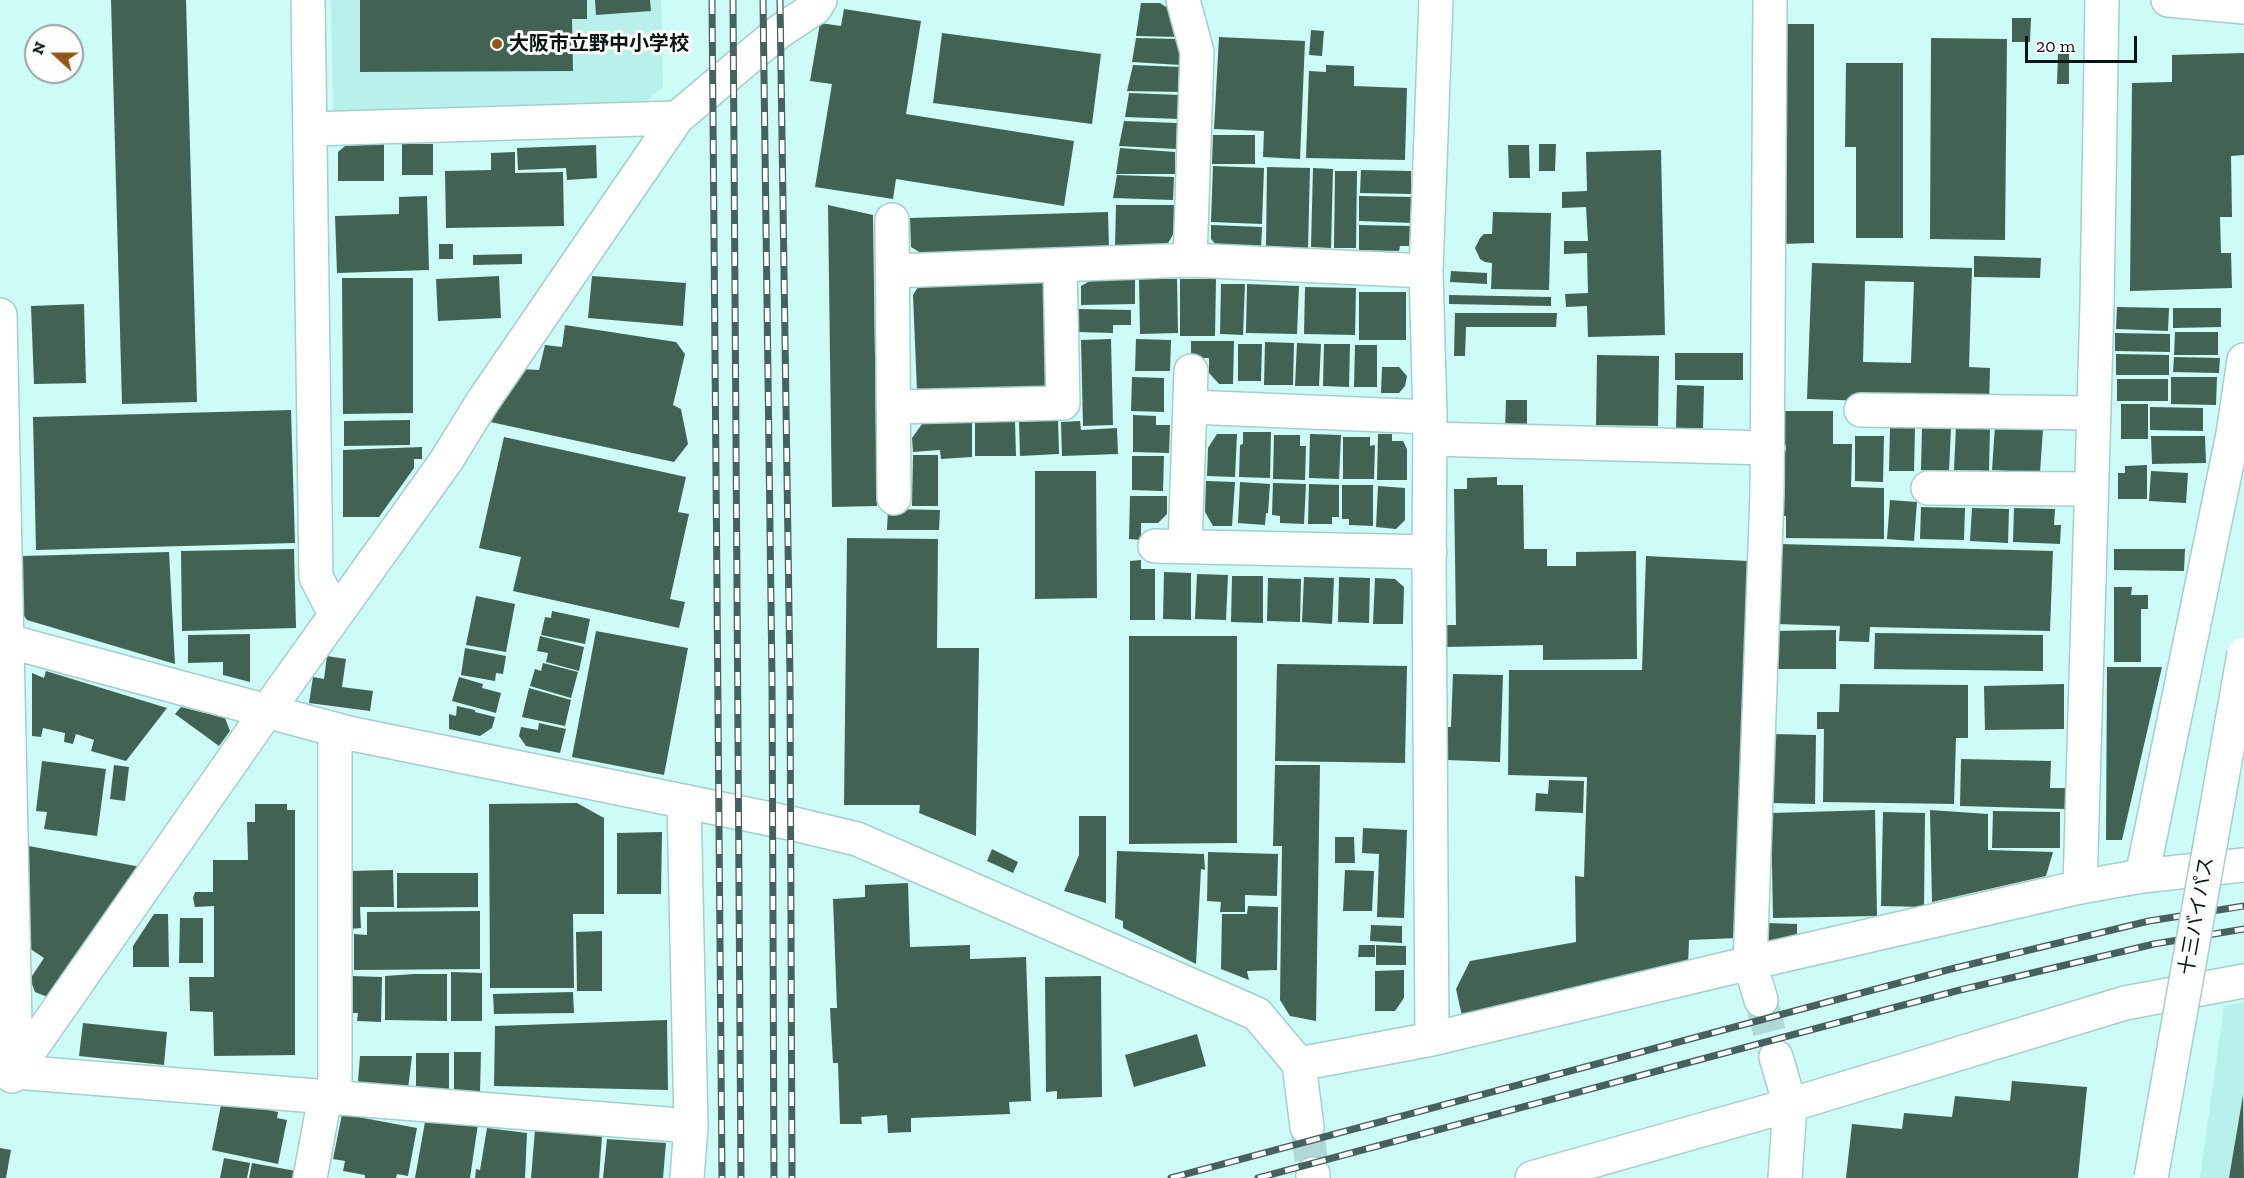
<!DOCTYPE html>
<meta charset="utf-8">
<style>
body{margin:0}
#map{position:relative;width:2244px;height:1178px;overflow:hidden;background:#cdfbf6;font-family:"Zilla Slab",serif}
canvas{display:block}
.north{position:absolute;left:24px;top:24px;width:60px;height:60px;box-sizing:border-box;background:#fefefe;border:2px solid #9aa1a0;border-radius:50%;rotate:291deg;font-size:16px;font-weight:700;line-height:24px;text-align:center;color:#051614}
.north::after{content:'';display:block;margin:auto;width:21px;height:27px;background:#935718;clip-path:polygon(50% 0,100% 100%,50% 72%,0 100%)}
.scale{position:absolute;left:2025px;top:36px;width:112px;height:27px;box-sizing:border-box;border:3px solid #051614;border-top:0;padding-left:8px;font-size:18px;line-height:21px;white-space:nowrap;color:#051614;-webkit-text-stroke:4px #fefefe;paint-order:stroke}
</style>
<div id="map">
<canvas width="2244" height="1178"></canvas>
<div class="north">N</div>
<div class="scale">20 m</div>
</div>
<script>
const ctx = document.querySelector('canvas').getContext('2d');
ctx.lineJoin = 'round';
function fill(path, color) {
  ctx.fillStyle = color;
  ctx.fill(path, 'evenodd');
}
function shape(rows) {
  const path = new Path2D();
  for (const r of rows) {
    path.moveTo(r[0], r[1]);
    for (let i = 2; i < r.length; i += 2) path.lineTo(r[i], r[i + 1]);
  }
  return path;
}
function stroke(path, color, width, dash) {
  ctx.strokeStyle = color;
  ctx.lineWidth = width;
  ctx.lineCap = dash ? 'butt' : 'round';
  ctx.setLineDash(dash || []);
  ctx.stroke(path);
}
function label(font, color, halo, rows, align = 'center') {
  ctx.font = font + ' "Zilla Slab","Noto Sans JP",serif';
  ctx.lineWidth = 6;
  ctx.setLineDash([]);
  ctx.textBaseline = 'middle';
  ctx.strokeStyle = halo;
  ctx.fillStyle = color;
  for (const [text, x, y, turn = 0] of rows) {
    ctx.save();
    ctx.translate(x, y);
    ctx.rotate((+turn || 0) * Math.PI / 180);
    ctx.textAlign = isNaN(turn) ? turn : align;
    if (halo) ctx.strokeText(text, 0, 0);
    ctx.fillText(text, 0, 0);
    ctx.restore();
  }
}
const built = shape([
 [331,0,661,0,663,87,644,103,333,111],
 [2244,1002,2244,1178,2200,1178,2224,1006]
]);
const building = shape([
 [111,0,186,0,197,402,122,404],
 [360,0,587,0,587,19,572,19,573,71,360,72],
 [595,0,650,0,651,11,596,15],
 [1141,3,1160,3,1174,12,1178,37,1136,36],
 [844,9,921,21,906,114,1074,141,1064,206,896,179,893,199,815,187,832,84,810,81,820,23,841,26],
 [2012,18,2031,18,2030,42,2012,42],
 [1781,24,1814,24,1814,243,1781,244],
 [1311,30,1324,31,1322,56,1309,55],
 [942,33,1101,54,1092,124,933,103],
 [1219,37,1305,41,1300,159,1263,157,1264,131,1214,129],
 [1136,38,1178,39,1182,47,1181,65,1132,62],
 [1931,38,2007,39,2005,240,1930,239],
 [2058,53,2069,53,2069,84,2057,84],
 [2244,53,2244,155,2231,156,2232,217,2220,217,2221,253,2231,253,2232,288,2130,291,2132,83,2172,82,2172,55],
 [1846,63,1903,63,1903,238,1856,238,1856,147,1845,147],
 [1133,65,1181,67,1181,92,1127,91],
 [1326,65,1354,66,1354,86,1407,88,1405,160,1306,158,1309,71,1326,72],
 [1129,93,1180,95,1179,119,1125,117],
 [1124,121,1177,123,1176,149,1119,146],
 [1213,135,1255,135,1255,164,1212,164],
 [384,144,384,181,338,181,338,152,345,146],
 [402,144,433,144,433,175,402,175],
 [1539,144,1556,144,1555,171,1539,171],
 [596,145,597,178,567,180,566,168,518,170,517,148],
 [1508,145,1529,145,1530,178,1509,178],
 [1120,148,1175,152,1175,174,1116,174],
 [1661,150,1665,335,1588,337,1587,306,1566,307,1565,294,1588,293,1587,253,1564,254,1564,241,1588,241,1586,207,1562,208,1562,192,1587,191,1586,152],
 [515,152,515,173,563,172,564,226,446,228,445,171,491,170,491,153],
 [1213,166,1264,168,1262,224,1211,222],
 [1267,167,1310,168,1308,248,1266,247],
 [1313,168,1333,169,1331,248,1311,247],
 [1361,170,1411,171,1411,194,1360,193],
 [1335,171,1357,171,1356,248,1334,248],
 [1117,175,1174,177,1173,200,1113,198],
 [427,196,429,270,337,273,335,216,399,214,399,197],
 [1359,196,1413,197,1412,223,1359,221],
 [828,205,873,215,877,506,832,507],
 [1116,205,1175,205,1175,231,1167,245,1115,246],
 [1108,212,1109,249,921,253,911,247,910,218],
 [1493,212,1551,213,1549,290,1491,289,1492,263,1485,262,1480,259,1475,248,1480,238,1484,234,1492,234],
 [1211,225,1262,227,1261,248,1217,246,1211,239],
 [1359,225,1412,226,1411,246,1400,246,1399,251,1359,250],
 [439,244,453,244,453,259,439,259],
 [522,254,522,264,473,265,473,255],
 [1974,256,2041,258,2040,278,1974,277],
 [1812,263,1972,268,1969,367,1990,368,1989,405,1807,399],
 [1865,281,1914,282,1911,363,1863,362],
 [1451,271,1487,273,1487,284,1450,282],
 [499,276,501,318,438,321,436,279],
 [592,276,686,283,683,326,588,318],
 [1135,277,1135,304,1081,305,1081,286,1095,278],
 [342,278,413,278,413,413,343,414],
 [1139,279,1177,279,1178,333,1140,334],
 [1180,279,1216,279,1215,336,1180,336],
 [1041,280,1050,289,1052,372,1044,386,917,391,913,295,920,284],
 [1221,284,1245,284,1243,335,1220,334],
 [1247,284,1299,286,1297,334,1246,333],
 [1305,287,1356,288,1355,335,1304,334],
 [1359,292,1406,292,1406,340,1359,340],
 [1449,295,1551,297,1551,306,1449,304],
 [84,304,86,383,34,384,31,306],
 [2117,307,2169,308,2168,331,2116,329],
 [2173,308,2221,308,2221,327,2173,328],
 [1078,309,1131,310,1131,325,1113,325,1113,333,1078,332],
 [1455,313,1557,313,1556,327,1466,327,1465,356,1454,356],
 [565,325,676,342,685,354,673,405,681,409,688,444,674,462,486,421,521,369,539,370,545,345,562,347],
 [2175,332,2218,332,2218,355,2174,355],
 [2115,333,2170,334,2170,352,2115,351],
 [1111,339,1113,425,1083,426,1081,340],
 [1136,339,1171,340,1170,371,1135,371],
 [1191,341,1234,341,1233,384,1219,384,1209,373,1209,358,1191,358],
 [1265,342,1294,343,1293,385,1264,385],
 [1297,343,1321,344,1319,386,1295,386],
 [1238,344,1262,344,1261,381,1238,381],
 [1324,344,1350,344,1349,387,1323,386],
 [1355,345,1377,345,1377,387,1354,387],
 [1675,353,1743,353,1743,380,1675,380],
 [2116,354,2169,355,2169,375,2116,375],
 [1597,355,1659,356,1658,426,1596,425],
 [2174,357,2220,358,2219,373,2173,372],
 [1382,367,1399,367,1407,376,1405,386,1399,393,1381,393],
 [1132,377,1164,378,1164,412,1131,411],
 [2171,377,2217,377,2216,405,2171,404],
 [2117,379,2168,379,2168,401,2117,401],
 [1677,385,1704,386,1703,428,1676,428],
 [1506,400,1527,400,1527,431,1505,431],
 [2121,404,2148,404,2148,439,2121,439],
 [2150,407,2203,408,2203,431,2150,430],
 [291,410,295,543,36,550,33,417],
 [1778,411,1833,411,1833,444,1852,444,1851,487,1884,488,1884,539,1786,538,1786,516,1777,516],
 [1133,415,1156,416,1156,425,1170,425,1169,453,1133,452],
 [410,420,410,445,344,446,344,421],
 [1058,420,1059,454,1020,456,1019,422],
 [972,421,972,457,941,459,940,450,913,452,912,438,922,424],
 [1015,421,1016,456,975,456,975,422],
 [1080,421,1081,430,1117,428,1118,454,1062,456,1061,422],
 [1956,426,1990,427,1989,471,1954,470],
 [1995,426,2043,429,2040,473,1992,470],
 [1922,427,1951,428,1949,471,1921,470],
 [1890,428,1915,428,1914,471,1889,471],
 [1243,432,1271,432,1270,478,1239,477,1240,445,1243,444],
 [1217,434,1237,434,1235,477,1207,476,1208,448],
 [1310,434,1341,435,1339,479,1309,478],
 [1378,434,1392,434,1392,441,1403,441,1407,449,1407,480,1377,480],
 [1274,435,1300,435,1300,446,1306,446,1305,480,1273,479],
 [1855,436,1884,436,1883,482,1855,481],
 [2151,436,2205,436,2206,463,2152,464],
 [504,437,686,477,678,512,689,514,670,599,685,602,679,628,513,591,521,557,479,548],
 [1343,437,1370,437,1370,446,1375,445,1374,479,1343,479],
 [422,447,422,459,414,459,414,468,379,517,343,517,343,450],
 [913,455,938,455,938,506,912,506],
 [1132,456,1164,456,1163,491,1132,490],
 [2147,465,2147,499,2118,499,2118,473,2125,473,2125,466],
 [1035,471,1096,471,1097,598,1035,599],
 [2151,471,2188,473,2186,503,2149,501],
 [1497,477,1497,485,1523,485,1524,549,1547,549,1547,566,1576,566,1576,552,1636,551,1637,659,1543,660,1543,645,1446,647,1446,625,1456,625,1454,489,1467,489,1467,478],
 [1206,481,1235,482,1232,526,1213,526,1205,512],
 [1240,482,1270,484,1268,513,1266,513,1265,525,1238,523],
 [1273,483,1306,484,1304,524,1280,523,1280,516,1272,515],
 [1309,484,1339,485,1339,517,1332,517,1332,524,1308,524],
 [1342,485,1373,485,1373,526,1349,525,1349,519,1342,519],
 [1378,486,1405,488,1405,520,1396,529,1376,527],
 [1130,496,1167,496,1167,514,1158,523,1141,523,1141,540,1129,539],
 [1890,500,1917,502,1914,541,1887,539],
 [1921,507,1965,508,1964,540,1920,539],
 [1972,508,2009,509,2008,543,1970,541],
 [2014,508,2055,509,2054,525,2061,525,2060,544,2013,542],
 [888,509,940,510,939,530,887,530],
 [847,538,938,539,937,648,979,648,976,836,919,813,920,805,844,805],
 [1779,544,2053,551,2050,631,1870,627,1869,642,1839,641,1840,626,1776,624],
 [294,549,296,628,182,631,181,551],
 [2114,549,2185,549,2184,571,2114,570],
 [169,552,175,664,27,620,21,612,22,556],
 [1646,556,1748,561,1738,938,1689,940,1688,967,1462,1016,1456,989,1470,961,1576,942,1575,876,1584,877,1587,777,1508,775,1509,670,1642,670],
 [1141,560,1141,569,1155,569,1155,620,1130,620,1130,561],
 [1164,572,1191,573,1191,620,1163,619],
 [1197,574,1228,575,1226,620,1195,619],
 [1232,576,1263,576,1263,623,1231,622],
 [1304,577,1334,578,1332,624,1302,622],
 [1339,577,1370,578,1369,623,1338,622],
 [1268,578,1301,579,1300,622,1267,621],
 [1375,578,1395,579,1404,587,1403,624,1373,624],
 [2114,587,2132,587,2131,595,2148,595,2148,609,2141,609,2141,662,2114,662],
 [476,596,515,604,506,652,466,645],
 [552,611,590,619,585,644,541,635,545,617,551,618],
 [1836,630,1836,669,1771,669,1771,631],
 [596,631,688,648,664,775,572,757],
 [1875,633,2043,635,2043,671,1874,669],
 [250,634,250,682,223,675,223,662,188,663,188,635],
 [540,636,584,647,579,671,546,662,548,653,537,651],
 [1129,636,1237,636,1237,843,1129,844],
 [465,648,506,656,503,674,496,673,495,681,461,675],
 [327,656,346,659,342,687,373,691,370,711,309,703,313,677,324,679],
 [543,663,578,672,571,698,530,686,535,669,541,671],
 [1277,664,1407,666,1405,763,1275,761],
 [2107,667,2162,667,2122,840,2106,840],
 [46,671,167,708,126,761,91,751,94,740,76,734,73,744,64,742,65,733,43,728,41,737,32,736,32,673,44,678],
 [1453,674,1503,675,1500,762,1446,760,1447,727,1451,727],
 [459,677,483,684,482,688,501,693,496,713,452,701],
 [1840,684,1968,685,1968,738,1956,738,1954,804,1823,802,1824,729,1817,729,1817,712,1839,712],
 [2064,684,2064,729,1985,730,1984,686],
 [529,688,571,700,565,726,522,717],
 [457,706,475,710,475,712,495,717,492,728,480,736,449,729,449,714,456,716],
 [181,707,225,718,230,731,219,746,175,714],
 [539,723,566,729,560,753,526,746,519,736,521,727,538,730],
 [1772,734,1816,735,1815,804,1771,803],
 [1961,759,2051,761,2050,788,2066,788,2065,809,1960,806],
 [42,761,106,769,97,836,44,829,47,812,36,811],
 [114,765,129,767,125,801,110,799],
 [1275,765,1320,765,1316,1021,1290,1016,1280,1000,1282,846,1273,846],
 [1549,780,1584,781,1583,813,1535,811,1536,793,1548,794],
 [577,803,604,818,604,914,573,914,574,988,490,988,489,804],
 [255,804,287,804,287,810,295,810,295,1055,214,1056,213,1012,190,1011,189,977,214,977,214,906,195,907,193,898,195,892,213,892,213,860,248,860,247,822,255,822],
 [1875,810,1877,916,1773,918,1771,813],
 [1930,810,1988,814,1988,850,2053,852,2046,876,1932,902],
 [1993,811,2060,812,2060,848,1992,848],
 [1883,812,1925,813,1924,907,1881,906],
 [1079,816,1106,816,1106,903,1064,891,1079,855],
 [1363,828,1407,830,1404,918,1377,917,1379,854,1362,853],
 [662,832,661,894,617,894,617,833],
 [1335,837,1354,837,1355,863,1335,863],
 [29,846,141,867,50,998,35,992,30,979,44,958,29,948],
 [992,849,1018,862,1013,873,987,861],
 [1117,851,1204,854,1205,870,1201,869,1196,964,1123,928,1123,921,1115,918],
 [1208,852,1278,854,1277,896,1245,895,1245,912,1220,912,1221,902,1207,901],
 [393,870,394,907,360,907,361,928,350,929,348,871],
 [1345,870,1374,871,1372,911,1343,911],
 [397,873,478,873,478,907,397,908],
 [908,883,910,947,970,945,970,959,1026,957,1031,1101,1009,1102,1010,1114,911,1118,911,1132,888,1133,887,1115,861,1117,862,1124,840,1124,838,1063,833,1063,830,1008,837,1008,833,899,865,897,865,885],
 [1248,906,1278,907,1277,970,1247,971,1249,980,1221,969,1222,914,1247,914],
 [480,911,480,969,354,970,354,934,367,935,367,912],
 [154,914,168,914,169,967,133,967,133,946],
 [180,918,203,918,203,963,179,963],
 [1766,923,1797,924,1797,943,1765,942],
 [1371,925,1402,926,1402,943,1370,941],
 [602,931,602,991,577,991,576,932],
 [1359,945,1375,945,1375,957,1358,957],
 [1376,945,1406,946,1406,965,1376,965],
 [1404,970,1404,998,1395,1011,1375,1011,1375,971],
 [451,972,482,973,482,1021,451,1021],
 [414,974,447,974,447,1021,385,1020,385,976],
 [351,976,382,977,381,1022,357,1021,358,1013,350,1013],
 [1101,976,1102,1097,1057,1099,1057,1091,1046,1092,1045,977],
 [573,992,574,1013,494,1014,493,994],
 [667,1020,668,1090,494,1086,495,1026],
 [83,1023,167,1032,164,1065,79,1056],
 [1197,1034,1206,1066,1134,1087,1125,1055],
 [454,1052,481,1052,480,1093,454,1093],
 [416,1053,449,1053,449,1090,416,1089],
 [360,1056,412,1056,408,1089,363,1084,358,1081],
 [2012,1081,2087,1087,2078,1178,1846,1178,1852,1124,1902,1129,1904,1113,1952,1117,1955,1096,2010,1101],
 [2243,1095,2244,1178,2229,1178],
 [222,1100,278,1112,277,1118,287,1120,278,1164,212,1150],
 [342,1114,417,1128,408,1176,397,1174,396,1178,365,1178,365,1175,343,1171,345,1161,333,1159],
 [425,1122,478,1124,470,1178,415,1178],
 [487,1128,527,1133,525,1178,475,1178,476,1169,480,1170],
 [535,1130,602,1136,599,1178,531,1178],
 [607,1139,666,1143,663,1178,603,1178],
 [0,1148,11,1150,6,1178,0,1178],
 [224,1158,250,1163,247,1178,220,1178],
 [252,1163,296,1171,295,1178,249,1178]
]);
const streetTunnel = shape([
 [1761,1000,1776,1057],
 [1307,1127,1313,1174]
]);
const street = shape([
 [308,0,316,577,335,614],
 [1183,0,1197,52,1190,260],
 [2168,0,2244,7],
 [310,129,677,118],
 [892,220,894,498],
 [893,271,1190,260,1426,271],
 [0,315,16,1072,691,1126],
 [894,407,1063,403,1060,265],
 [1190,407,1430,417],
 [1861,410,2094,413],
 [1430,439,1768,448],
 [1928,488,2091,489],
 [1155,546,1430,552],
 [1185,546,1191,371],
 [0,639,348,733,790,823,857,839,1257,1014,1299,1064,1307,1127],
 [335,729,335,1098],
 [684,801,691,1126,687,1178],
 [2142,876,2233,434,2244,360],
 [1761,1000,1750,963,1767,493,1770,0],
 [1432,1039,1429,563,1430,417,1426,271,1436,0],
 [1776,1057,1790,1105,1785,1178],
 [1299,1064,1432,1039,1750,963,2080,887,2142,876,2244,865],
 [12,1076,267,711,446,461,483,401,677,118,780,31,815,8,820,0],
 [1313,1174,1313,1178],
 [310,1178,325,1097],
 [1532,1178,1790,1105,2125,1003,2244,981]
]);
const secondary = shape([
 [2080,887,2097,304,2102,0]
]);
const rail = shape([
 [712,0,722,1178],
 [733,0,741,1178],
 [763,0,772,678,774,1178],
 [780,0,790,678,792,1178],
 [1171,1178,1951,969,2149,921,2244,906],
 [1258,1178,1956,991,2154,944,2244,929]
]);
const highwayBridge = shape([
 [2151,1178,2244,654]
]);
const markers = [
 [497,44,6,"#935718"]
];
const poiNames = [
 ["大阪市立野中小学校",509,44]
];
const streetNames = [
 ["十三バイパス",2197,916,-80]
];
fill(built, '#b8f1eb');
fill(building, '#426353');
stroke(streetTunnel, '#afd9d4', 33, [33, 16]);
stroke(street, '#a3d0cb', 36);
stroke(secondary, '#a3d0cb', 36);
stroke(street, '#fff', 33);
stroke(secondary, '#fff', 33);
stroke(rail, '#47615e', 7);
stroke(rail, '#fefefe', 4.5, [14]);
stroke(highwayBridge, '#a3d0cb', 36, []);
stroke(highwayBridge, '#fff', 33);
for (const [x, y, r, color] of markers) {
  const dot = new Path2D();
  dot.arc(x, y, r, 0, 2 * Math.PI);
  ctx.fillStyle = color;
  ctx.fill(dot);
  stroke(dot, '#fefefe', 2);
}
label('bold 20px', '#051614', '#fefefe', poiNames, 'left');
label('20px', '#051614', '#fefefe', streetNames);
</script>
